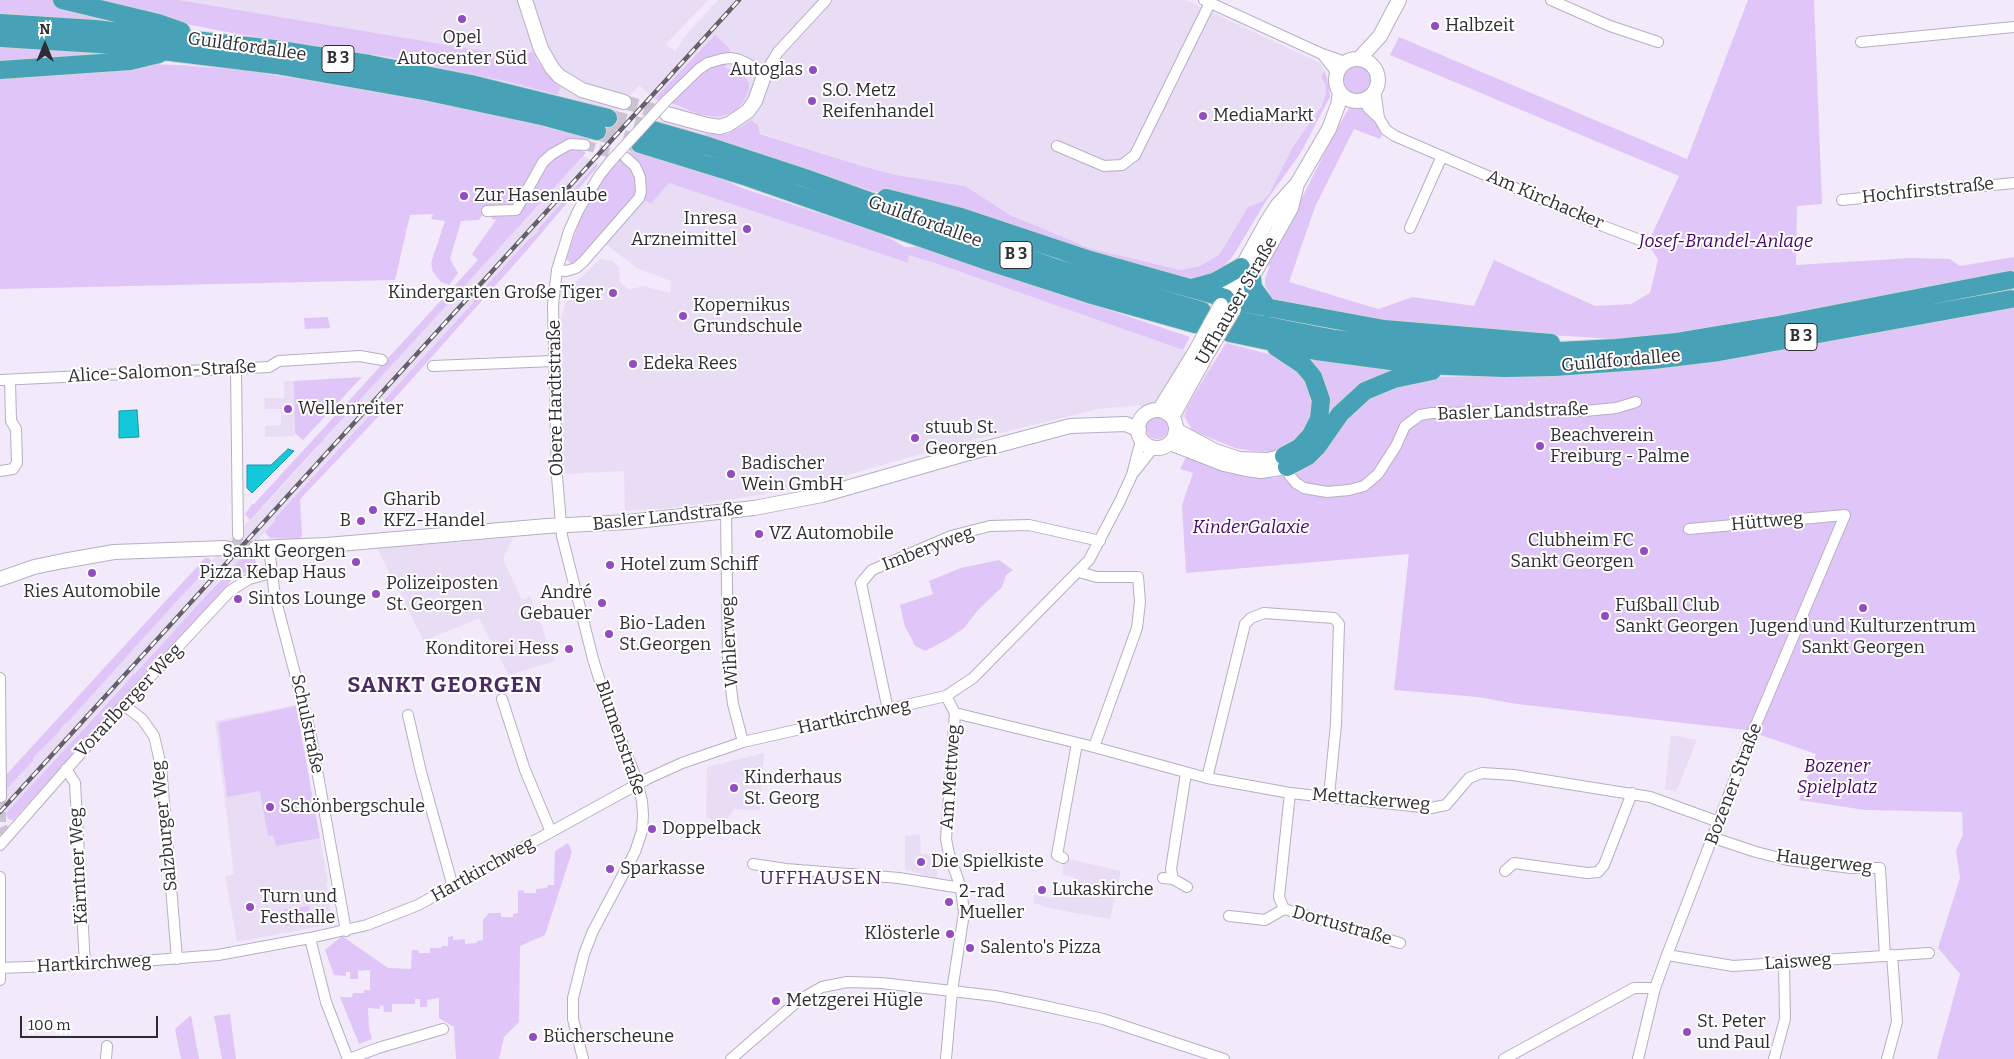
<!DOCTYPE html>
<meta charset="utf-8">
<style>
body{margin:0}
#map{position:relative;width:2014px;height:1059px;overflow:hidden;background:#f2e9fb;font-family:Bitter,serif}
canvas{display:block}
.north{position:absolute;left:20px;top:20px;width:50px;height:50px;-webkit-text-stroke:4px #fff;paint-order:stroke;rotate:0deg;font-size:14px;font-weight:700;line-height:20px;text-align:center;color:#2f2c32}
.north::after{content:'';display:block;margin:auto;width:18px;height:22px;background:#2f2c32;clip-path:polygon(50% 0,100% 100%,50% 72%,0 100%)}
.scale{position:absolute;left:20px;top:1016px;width:138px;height:22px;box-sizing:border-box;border:2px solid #2f2c32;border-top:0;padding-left:6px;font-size:15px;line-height:18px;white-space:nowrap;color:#2f2c32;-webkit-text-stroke:4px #fff;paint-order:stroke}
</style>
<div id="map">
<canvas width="2014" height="1059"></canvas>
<div class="north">N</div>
<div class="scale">100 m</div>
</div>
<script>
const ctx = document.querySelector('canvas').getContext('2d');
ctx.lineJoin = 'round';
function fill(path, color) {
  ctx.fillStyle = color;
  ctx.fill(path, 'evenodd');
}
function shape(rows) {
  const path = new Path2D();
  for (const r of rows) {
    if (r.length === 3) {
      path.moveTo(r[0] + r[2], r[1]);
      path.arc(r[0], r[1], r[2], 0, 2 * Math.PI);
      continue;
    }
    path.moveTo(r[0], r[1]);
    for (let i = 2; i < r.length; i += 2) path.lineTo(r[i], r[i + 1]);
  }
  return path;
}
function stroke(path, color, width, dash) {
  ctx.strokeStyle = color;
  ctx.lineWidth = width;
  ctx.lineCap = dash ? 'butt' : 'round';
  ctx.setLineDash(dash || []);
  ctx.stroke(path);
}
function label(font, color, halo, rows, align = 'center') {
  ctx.font = font + ' Bitter,serif';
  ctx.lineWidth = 4;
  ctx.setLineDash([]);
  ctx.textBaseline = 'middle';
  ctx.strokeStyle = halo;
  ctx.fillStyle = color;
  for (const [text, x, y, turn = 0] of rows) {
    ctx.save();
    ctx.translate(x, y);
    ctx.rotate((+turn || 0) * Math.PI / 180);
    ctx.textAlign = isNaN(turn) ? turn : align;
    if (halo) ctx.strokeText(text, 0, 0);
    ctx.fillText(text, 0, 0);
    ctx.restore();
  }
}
const built = shape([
 [179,0,708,0,666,44,675,52,685,36,718,0,1186,0,1320,63,1325,71,1321,76,1325,84,1326,92,1322,105,1320,106,1269,194,1263,201,1248,207,1219,255,1200,266,1181,270,1089,248,1010,215,965,186,896,175,862,166,760,133,758,125,751,120,739,128,727,134,707,133,705,135,657,122,673,105,698,114,739,71,725,68,700,50,654,99,639,85,617,110,558,95,559,87,537,61,534,51,519,57],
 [584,156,597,163,539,228,538,232,530,238,474,299,473,303,341,445,275,518,275,521,222,579,218,581,207,596,134,673,134,676,123,685,77,735,77,738,54,760,25,794,0,819,0,796,33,761,33,758,58,733,64,724,67,723,185,592,207,569,207,566,259,509,264,506,319,446,320,442,326,438,451,299],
 [669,183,907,263,907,255,938,264,1183,350,1213,365,1187,407,1185,418,1167,422,1158,416,1154,417,1139,405,1098,409,960,443,804,487,723,501,669,508,625,511,624,471,562,474,560,323,565,305,576,282,600,259,612,261,619,267,620,282,629,290,643,286,670,293,671,281,637,268,599,239,635,194,651,204],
 [284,381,294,381,295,436,265,437,265,426,281,425,281,409,265,409,264,398,284,398],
 [513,538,503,559,522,600,530,596,555,661,509,675,479,618,424,641,377,548],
 [296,705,328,882,326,883,331,912,334,912,337,923,237,942,225,876,234,874,215,721],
 [1671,735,1697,740,1676,792,1665,789],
 [764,753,760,810,734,809,723,825,706,817,707,767],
 [920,834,921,854,935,855,938,878,905,870,905,836],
 [1064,858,1121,871,1110,919,1054,909,1033,903,1034,895,1052,898,1052,895,1059,896,1061,887,1072,887,1074,877,1062,875]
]);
const green = shape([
 [0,0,179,0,519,57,534,51,537,61,560,87,558,95,504,81,395,58,232,33,155,18,137,25,0,15],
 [1748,0,1814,0,1822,204,1797,206,1796,265,1911,258,1950,259,1960,266,2014,257,2014,276,1764,319,1657,335,1614,339,1404,326,1279,302,1271,296,1265,286,1265,278,1270,266,1265,264,1301,200,1334,134,1349,108,1357,105,1363,107,1368,113,1383,133,1380,139,1354,129,1315,207,1289,282,1378,309,1413,297,1474,306,1494,260,1595,306,1631,304,1650,293,1658,260,1648,243,1679,176,1390,55,1399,37,1687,159],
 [715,35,730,49,725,68,739,71,744,75,749,83,749,89,744,100,735,112,717,117,698,114,671,103,654,99],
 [0,46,127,55,0,65],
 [145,64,181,65,249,71,323,83,490,113,591,138,580,150,586,153,250,520,245,514,252,504,254,504,478,260,472,254,496,220,492,219,490,214,483,214,479,220,461,221,450,259,458,273,449,285,441,282,433,272,431,263,445,221,431,219,433,214,410,215,395,280,0,289,0,73],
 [1356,80,15],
 [1325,71,1329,85,1330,97,1300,154,1266,201,1233,256,1223,267,1197,282,904,197,872,191,748,149,704,136,707,133,727,134,739,128,751,120,758,125,760,134,862,166,896,175,965,186,1010,215,1089,248,1181,270,1200,266,1219,255,1248,207,1263,201,1269,194,1293,147,1322,105,1326,92,1325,84,1321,76],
 [631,150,719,177,742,188,876,232,893,240,905,247,919,247,1190,337,1183,350,938,264,908,255,908,263,669,183,651,204,635,195,578,261,572,264,567,260,567,257,585,205,599,181],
 [597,163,598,166,528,249,378,417,303,496,300,500,302,536,299,539,270,538,265,532,275,521,275,518,473,303,474,299,530,238,538,232,539,228],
 [2014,302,2014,1059,1937,1059,1960,974,1938,948,1960,878,1956,850,1963,835,1962,812,1865,810,1799,800,1816,754,1746,730,1517,704,1478,697,1394,690,1409,554,1186,573,1182,505,1193,473,1180,469,1186,457,1242,475,1263,477,1274,478,1304,468,1367,394,1418,377,1528,376,1601,373],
 [328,317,330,328,305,329,304,318],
 [1226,343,1280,357,1296,365,1317,399,1306,436,1275,452,1253,451,1235,448,1193,431,1185,418,1187,407],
 [1304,357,1397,371,1325,431],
 [362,377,303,440,295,433,294,381],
 [1157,428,11],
 [243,556,255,558,257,570,235,576,231,581,16,817,13,820,8,819,6,813],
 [205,558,209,558,211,561,208,566,208,569,185,592,67,723,64,724,58,733,33,758,33,761,5,791,5,776],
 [999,560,1013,570,1006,575,1002,587,978,610,964,628,948,639,925,651,914,645,912,639,905,627,900,605,933,594,929,581,961,568],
 [296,706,320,838,276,846,273,835,268,836,260,791,227,797,218,723],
 [568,843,572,852,545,935,520,946,519,1022,504,1037,499,1059,456,1059,454,1027,439,1018,439,998,427,1000,427,1007,420,1007,420,999,415,999,415,1004,392,1004,392,1012,384,1012,383,1005,380,1006,380,1009,368,1008,369,1028,372,1039,359,1044,340,997,352,997,353,993,364,993,364,990,370,990,370,970,358,971,358,979,350,979,350,972,346,972,346,976,334,975,325,950,342,936,388,968,411,969,412,950,418,950,419,953,430,953,430,948,441,948,442,946,448,946,448,937,453,936,453,940,465,939,465,944,477,943,477,941,483,940,483,920,489,913,501,913,501,917,513,917,513,914,518,913,518,891,524,890,524,893,536,893,536,889,547,888,548,885,554,885,555,851],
 [309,906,311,922,285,926,283,910],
 [230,1014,236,1059,222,1059,214,1016],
 [191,1015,199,1059,181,1059,175,1029]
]);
const water = shape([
 [137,410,139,437,119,438,119,411,137,410],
 [288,449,294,451,252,493,247,488,247,465,271,465,288,449]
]);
const streetTunnel = shape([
 [585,145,623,157],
 [237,548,238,535],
 [1,797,1,824,4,831,9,835]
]);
const secondaryTunnel = shape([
 [624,102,667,114],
 [225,548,256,548]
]);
const highwayTunnel = shape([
 [608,118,649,129],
 [597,131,640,144]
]);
const street = shape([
 [1204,0,1322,54,1345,62],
 [1551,0,1610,26,1658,42],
 [1861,42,2014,27],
 [1323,55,1337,73],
 [1375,90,1379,118],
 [1363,100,1369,109,1379,118,1386,130,1395,136,1603,226,1648,243],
 [666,101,699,69,708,63,722,59,730,58,740,60,765,73,778,52,826,0],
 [1057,146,1104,166,1122,165,1135,155,1210,3],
 [1842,200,2014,183],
 [487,211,516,210,543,162,552,154,570,144,585,145],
 [1410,228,1442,156],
 [557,270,566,271,576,268,583,262,639,198,641,192,640,177,635,166,626,158],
 [433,366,553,361],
 [236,369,238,535],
 [0,380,269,367,279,361,360,356,382,360],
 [1285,462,1290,476,1296,483,1304,488,1327,492,1349,490,1364,486,1378,474,1396,446,1405,426,1420,415,1432,413,1585,411,1616,408,1636,402],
 [0,471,13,469,17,463,16,429,11,421,10,380],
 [1135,471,1154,447],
 [726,512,728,664,733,704,743,742],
 [269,548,275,597,310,731,346,931],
 [1079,572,1097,577,1138,577,1140,602,1137,628,1094,747],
 [0,678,1,797],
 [946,696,955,713,946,839,949,854,961,888,964,913,952,991,946,1059],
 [502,699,525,770,551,832],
 [125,706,142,719,154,736,161,766,177,959],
 [888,710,861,583,872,570,951,536,990,526,1029,525,1100,541],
 [955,713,1094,747,1207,778,1290,793,1431,808,1446,805,1469,778,1482,773,1513,775,1650,797,1719,822],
 [408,715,421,772,453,887],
 [66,769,75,783,85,965],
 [1207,778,1245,624,1251,618,1264,613,1334,618,1339,624,1336,724,1329,796],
 [1290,793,1279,897,1284,909,1400,943],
 [1714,838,1756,852,1788,860,1851,868,1880,868,1885,956],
 [0,845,110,720,230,591,249,579,271,573],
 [1063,858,1057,855,1077,743],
 [753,864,786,869,899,878,961,888],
 [1505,871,1514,863,1587,873,1598,872,1604,865,1632,793],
 [0,877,0,980],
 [1163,878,1173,879,1187,887],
 [1173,879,1171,869,1186,773],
 [1229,916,1265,920,1284,909],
 [310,938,326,1002,348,1059],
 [1667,955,1733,966,1929,953],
 [0,968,106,964,218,955,310,938,367,925,418,905,647,779,682,763,743,742,946,696,973,678,1089,560,1120,501,1132,475,1141,440],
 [106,1059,107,1046],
 [349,1059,378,1048,443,1029],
 [583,1059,573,1019,573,998,584,954,593,931,635,852,642,831,643,815,642,801,636,778,608,707,593,659,562,536,557,476,553,305,557,270,569,231,579,209,599,176,610,162],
 [731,1059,799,1000,822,987,847,982,881,983,952,991,995,996,1035,1004,1103,1019,1224,1059],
 [1504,1059,1634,988,1655,988],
 [1638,1059,1655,988,1667,955,1755,727,1845,515,1689,529],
 [1774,1059,1785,1019,1784,963],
 [1887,1059,1897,1022,1892,955]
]);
const secondary = shape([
 [525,0,541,49,552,68,559,76,582,90,624,102],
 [1359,59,1380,36,1399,0],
 [1357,80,21],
 [667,114,707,125,720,127,729,124,748,111,755,101,765,73],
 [1221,305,1265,225,1277,206,1297,184,1329,129,1338,105,1340,92],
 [1234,309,1291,208,1297,184],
 [1160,409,1194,354],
 [1157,429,19],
 [1172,417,1204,359],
 [1176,430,1215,451,1239,459,1268,460,1284,456],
 [1170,443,1224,464,1246,469,1261,471,1287,467],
 [256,548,327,545,547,526,628,522,754,508,822,495,965,454,1070,426,1126,424,1139,430],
 [0,579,34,567,63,561,114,552,225,548]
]);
const highway = shape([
 [62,0,158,23,181,31],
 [0,23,95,29,274,49,369,64,471,84,608,118],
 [0,38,114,45,276,65,429,92,546,117,597,131],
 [0,70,130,61,159,54],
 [649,129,708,146,805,178,1055,268,1202,311],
 [640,144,747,177,990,262,1089,294,1195,324],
 [886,198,961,217,1090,260,1225,298],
 [1252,278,1253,288,1268,308],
 [1192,288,1214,282,1241,267],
 [1238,302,1384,329,1551,343],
 [1237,320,1335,339,1435,351,1521,353,1616,348,1677,342,1773,326,2010,280],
 [1230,333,1316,351,1421,365,1505,368,1554,367,1653,360,1719,352,2011,299],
 [1276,347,1303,365,1313,377,1321,400,1319,419,1311,435,1299,448,1284,456],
 [1287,467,1308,456,1317,447,1340,414,1365,391,1394,379,1432,371]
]);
const rail = shape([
 [0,812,739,0]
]);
const streetBridge = shape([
 [610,162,666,101]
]);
const secondaryBridge = shape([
 [1194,354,1221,305],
 [1204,359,1234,309]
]);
const markers = [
 [462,19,5,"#924cc0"],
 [1435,26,5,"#924cc0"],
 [813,70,5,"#924cc0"],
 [812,101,5,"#924cc0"],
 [1203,116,5,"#924cc0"],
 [464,196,5,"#924cc0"],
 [747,229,5,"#924cc0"],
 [613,293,5,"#924cc0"],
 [683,316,5,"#924cc0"],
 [633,364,5,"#924cc0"],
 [288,409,5,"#924cc0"],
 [915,438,5,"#924cc0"],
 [1540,446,5,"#924cc0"],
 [731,474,5,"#924cc0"],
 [373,510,5,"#924cc0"],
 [361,521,5,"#924cc0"],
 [759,534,5,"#924cc0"],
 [1644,551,5,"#924cc0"],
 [356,562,5,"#924cc0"],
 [610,565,5,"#924cc0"],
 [92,573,5,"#924cc0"],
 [376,594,5,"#924cc0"],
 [238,599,5,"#924cc0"],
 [602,603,5,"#924cc0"],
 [1863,608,5,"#924cc0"],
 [1605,616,5,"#924cc0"],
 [609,634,5,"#924cc0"],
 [569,649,5,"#924cc0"],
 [734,788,5,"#924cc0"],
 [270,807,5,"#924cc0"],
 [652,829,5,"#924cc0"],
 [921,862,5,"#924cc0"],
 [610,869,5,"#924cc0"],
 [1042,890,5,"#924cc0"],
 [949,902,5,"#924cc0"],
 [250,907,5,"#924cc0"],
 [950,934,5,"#924cc0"],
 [970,948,5,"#924cc0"],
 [776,1001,5,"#924cc0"],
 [1687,1032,5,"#924cc0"],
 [533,1037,5,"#924cc0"]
];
const shields = [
 [338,59,32],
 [1016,255,32],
 [1801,337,32]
];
const shieldNames = [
 ["B 3",338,59],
 ["B 3",1016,255],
 ["B 3",1801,337]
];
const poiNames = [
 ["Halbzeit",1445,26],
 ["Opel",462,38,"center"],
 ["Autocenter Süd",462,59,"center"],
 ["Autoglas",803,70,"right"],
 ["S.O. Metz",822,91],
 ["Reifenhandel",822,112],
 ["MediaMarkt",1213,116],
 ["Zur Hasenlaube",474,196],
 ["Inresa",737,219,"right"],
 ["Arzneimittel",737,240,"right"],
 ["Kindergarten Große Tiger",603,293,"right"],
 ["Kopernikus",693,306],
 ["Grundschule",693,327],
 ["Edeka Rees",643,364],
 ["Wellenreiter",298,409],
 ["stuub St.",925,428],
 ["Georgen",925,449],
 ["Beachverein",1550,436],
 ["Freiburg - Palme",1550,457],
 ["Badischer",741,464],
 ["Wein GmbH",741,485],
 ["Gharib",383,500],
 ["KFZ-Handel",383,521],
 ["B",351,521,"right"],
 ["VZ Automobile",769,534],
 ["Clubheim FC",1634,541,"right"],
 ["Sankt Georgen",1634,562,"right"],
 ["Sankt Georgen",346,552,"right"],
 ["Pizza Kebap Haus",346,573,"right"],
 ["Hotel zum Schiff",620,565],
 ["Polizeiposten",386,584],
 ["St. Georgen",386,605],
 ["Ries Automobile",92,592,"center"],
 ["André",592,593,"right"],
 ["Gebauer",592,614,"right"],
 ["Sintos Lounge",248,599],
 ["Fußball Club",1615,606],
 ["Sankt Georgen",1615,627],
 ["Bio-Laden",619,624],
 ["St.Georgen",619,645],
 ["Jugend und Kulturzentrum",1863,627,"center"],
 ["Sankt Georgen",1863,648,"center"],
 ["Konditorei Hess",559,649,"right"],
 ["Kinderhaus",744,778],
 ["St. Georg",744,799],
 ["Schönbergschule",280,807],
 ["Doppelback",662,829],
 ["Die Spielkiste",931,862],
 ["Sparkasse",620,869],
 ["Lukaskirche",1052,890],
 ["2-rad",959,892],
 ["Mueller",959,913],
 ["Turn und",260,897],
 ["Festhalle",260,918],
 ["Klösterle",940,934,"right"],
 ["Salento's Pizza",980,948],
 ["Metzgerei Hügle",786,1001],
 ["St. Peter",1697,1022],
 ["und Paul",1697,1043],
 ["Bücherscheune",543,1037]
];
const streetNames = [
 ["Guildfordallee",247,47,8],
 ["Hochfirststraße",1928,191,-6],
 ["Am Kirchacker",1545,200,23],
 ["Guildfordallee",925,222,20],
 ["Uffhauser Straße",1237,301,-60],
 ["Guildfordallee",1621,361,-5],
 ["Alice-Salomon-Straße",162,372,-3],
 ["Obere Hardtstraße",556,398,-91],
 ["Basler Landstraße",1513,412,-2],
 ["Basler Landstraße",668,517,-6],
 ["Hüttweg",1767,522,-5],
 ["Imberyweg",928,549,-21],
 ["Wihlerweg",730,642,-93],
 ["Vorarlberger Weg",129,701,-47],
 ["Hartkirchweg",854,717,-12],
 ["Schulstraße",307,724,78],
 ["Blumenstraße",620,738,71],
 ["Am Mettweg",951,777,-86],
 ["Bozener Straße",1734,784,-69],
 ["Mettackerweg",1371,800,5],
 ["Salzburger Weg",165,826,-96],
 ["Haugerweg",1824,862,7],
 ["Kärntner Weg",79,866,-93],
 ["Hartkirchweg",483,870,-29],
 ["Dortustraße",1342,926,16],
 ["Laisweg",1798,962,-4],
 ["Hartkirchweg",94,964,-3]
];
const parkNames = [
 ["Josef-Brandel-Anlage",1726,242],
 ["KinderGalaxie",1251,528],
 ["Bozener",1837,767],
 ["Spielplatz",1837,788]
];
const neighbourhoodNames = [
 ["UFFHAUSEN",821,879]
];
const districtNames = [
 ["SANKT GEORGEN",445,686]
];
fill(built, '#e9dcf5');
fill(green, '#e0c6f8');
fill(water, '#13c8d8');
stroke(water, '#1b99a6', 1);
stroke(streetTunnel, '#cbc3d3', 10, [10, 5]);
stroke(secondaryTunnel, '#cbc3d3', 14, [14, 7]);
stroke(highwayTunnel, '#cbc3d3', 18, [18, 9]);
stroke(street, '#b7afc0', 12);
stroke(secondary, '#b7afc0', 16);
stroke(highway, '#d5d5d6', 20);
stroke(street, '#fff', 10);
stroke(secondary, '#fff', 14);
stroke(highway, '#48a2b7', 18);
stroke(rail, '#645f68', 4.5);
stroke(rail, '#fff', 2.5, [8]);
stroke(streetBridge, '#b7afc0', 12, []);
stroke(secondaryBridge, '#b7afc0', 16, []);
stroke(streetBridge, '#fff', 10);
stroke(secondaryBridge, '#fff', 14);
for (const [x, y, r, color] of markers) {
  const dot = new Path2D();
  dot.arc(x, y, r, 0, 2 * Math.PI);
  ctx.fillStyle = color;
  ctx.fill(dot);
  stroke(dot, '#fff', 2);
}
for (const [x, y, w] of shields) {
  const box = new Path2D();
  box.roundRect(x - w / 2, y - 13.5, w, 27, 4);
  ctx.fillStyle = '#fff';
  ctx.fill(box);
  stroke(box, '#2f2c32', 1);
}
label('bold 16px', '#2f2c32', null, shieldNames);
label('18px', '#2f2c32', '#fff', poiNames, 'left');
label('18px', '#2f2c32', '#fff', streetNames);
label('italic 18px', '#47026c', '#fff', parkNames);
ctx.letterSpacing = '1px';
label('19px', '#4c2a63', '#fff', neighbourhoodNames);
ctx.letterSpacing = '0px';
ctx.letterSpacing = '1px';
label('bold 22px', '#4c2a63', '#fff', districtNames);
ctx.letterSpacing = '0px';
</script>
